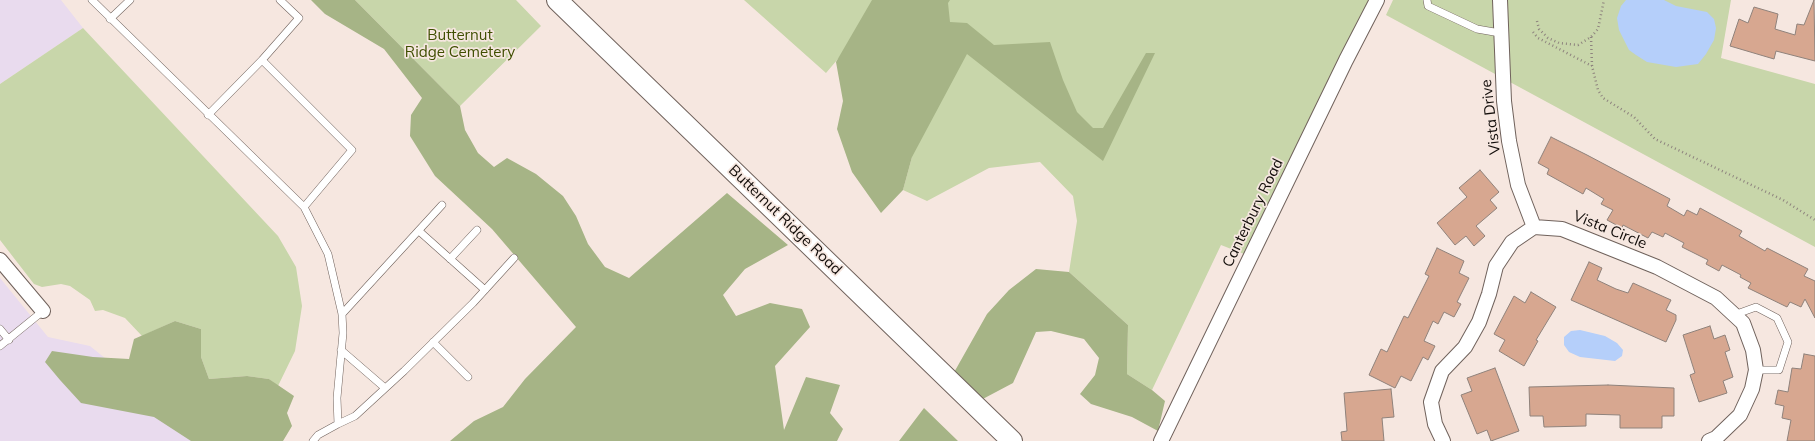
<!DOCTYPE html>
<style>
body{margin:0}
canvas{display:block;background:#f6e7e0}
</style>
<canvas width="1815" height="441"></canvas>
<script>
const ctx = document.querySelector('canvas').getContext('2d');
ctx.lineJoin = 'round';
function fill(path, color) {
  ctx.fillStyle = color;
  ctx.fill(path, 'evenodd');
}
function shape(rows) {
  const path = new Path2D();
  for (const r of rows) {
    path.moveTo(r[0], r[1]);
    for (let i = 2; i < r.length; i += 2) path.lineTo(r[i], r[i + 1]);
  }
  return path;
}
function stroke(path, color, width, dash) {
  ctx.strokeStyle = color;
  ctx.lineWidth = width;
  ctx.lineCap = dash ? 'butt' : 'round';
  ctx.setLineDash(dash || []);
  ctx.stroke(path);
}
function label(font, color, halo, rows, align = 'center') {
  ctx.font = font + ' Mulish,sans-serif';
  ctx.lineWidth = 3.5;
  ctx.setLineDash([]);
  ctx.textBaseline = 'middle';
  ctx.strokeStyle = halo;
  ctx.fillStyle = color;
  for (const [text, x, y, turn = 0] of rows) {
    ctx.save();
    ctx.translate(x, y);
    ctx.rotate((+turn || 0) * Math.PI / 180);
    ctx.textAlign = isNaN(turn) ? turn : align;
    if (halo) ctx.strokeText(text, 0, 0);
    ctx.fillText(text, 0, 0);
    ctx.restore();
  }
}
const commercial = shape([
 [0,0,61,0,83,28,0,84],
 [0,278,48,337,90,346,208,441,0,441]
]);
const green = shape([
 [355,0,516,0,541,26,460,106],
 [744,0,888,0,826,73],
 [899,0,1369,0,1244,254,1221,245,1152,390,1127,374,1128,325,1069,272,1077,221,1073,196,1040,162,989,168,927,201,903,190,912,157],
 [1393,0,1731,0,1721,58,1815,84,1815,247,1386,15],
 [83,28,278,236,296,267,302,306,295,351,278,386,269,379,247,376,209,379,201,357,201,329,175,321,142,336,125,318,103,310,95,311,90,300,70,286,61,284,42,287,34,284,0,240,0,84]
]);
const forest = shape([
 [311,0,355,0,460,106,465,130,478,153,494,167,507,158,536,174,563,196,576,216,588,244,605,267,629,278,727,193,788,245,745,269,723,295,736,316,770,303,802,309,810,327,775,366,784,430,806,377,840,385,830,413,843,429,837,441,450,441,474,421,503,407,525,379,576,327,492,229,435,176,410,136,411,115,422,98,384,49,325,14],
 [872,0,950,0,948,3,950,22,967,23,994,45,1050,42,1063,80,1077,112,1093,128,1103,128,1146,53,1155,53,1103,161,967,54,912,157,903,190,881,213,852,172,837,129,843,101,836,62],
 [1036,269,1069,272,1128,325,1127,374,1152,390,1165,401,1158,431,1132,417,1091,404,1080,394,1095,375,1099,358,1084,339,1051,331,1036,332,1013,383,979,401,952,376,987,314,1009,290],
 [175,321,201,329,201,357,209,379,247,376,269,379,294,396,287,413,292,426,283,441,191,441,154,417,81,403,60,380,45,362,52,351,93,357,129,359,134,339],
 [924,408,958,441,899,441]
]);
const water = shape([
 [1626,0,1664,0,1676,6,1707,12,1714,19,1716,28,1714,40,1706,54,1698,64,1676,67,1647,62,1636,55,1629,50,1619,30,1617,18,1621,6],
 [1580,330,1605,336,1617,343,1623,350,1622,356,1615,361,1580,357,1569,352,1564,345,1564,337,1571,331]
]);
const building = shape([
 [1814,0,1815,61,1776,51,1774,59,1730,46,1739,19,1748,23,1754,7,1778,14,1775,29,1795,35,1797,24,1804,25,1814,0],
 [1551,137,1587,155,1670,199,1667,206,1684,216,1687,210,1697,215,1700,208,1742,231,1739,236,1765,251,1767,248,1808,269,1804,276,1815,281,1815,318,1805,299,1801,307,1790,302,1787,307,1748,288,1751,283,1740,277,1741,275,1722,265,1719,271,1706,264,1708,260,1682,247,1684,243,1665,233,1663,237,1652,232,1648,238,1623,225,1622,228,1607,220,1613,210,1601,204,1604,199,1586,188,1583,194,1547,174,1549,169,1538,163,1551,137],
 [1480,170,1499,192,1490,200,1497,208,1476,226,1485,236,1474,246,1466,236,1455,245,1437,223,1467,197,1459,188,1480,170],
 [1437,248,1464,261,1459,273,1469,278,1457,302,1461,304,1454,317,1444,312,1438,324,1433,321,1424,341,1435,346,1428,360,1423,357,1411,381,1401,376,1395,388,1369,375,1381,349,1387,352,1404,316,1408,318,1429,276,1425,274,1437,248],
 [1589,262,1602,268,1597,280,1616,289,1628,293,1633,283,1671,300,1666,310,1676,315,1676,320,1666,342,1571,300,1589,262],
 [1531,292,1556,307,1536,340,1538,341,1524,366,1499,351,1505,340,1494,334,1514,296,1525,303,1531,292],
 [1710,326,1714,339,1725,335,1730,350,1725,352,1733,377,1723,381,1727,393,1699,402,1690,375,1695,373,1683,335,1710,326],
 [1804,354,1815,356,1815,441,1787,441,1791,420,1782,418,1784,406,1775,404,1778,390,1788,392,1792,368,1801,369,1804,354],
 [1495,368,1519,431,1491,441,1487,430,1477,434,1461,395,1472,391,1467,378,1495,368],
 [1608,385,1674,388,1674,416,1662,416,1662,428,1620,428,1620,415,1586,414,1586,426,1544,427,1543,416,1530,416,1529,387,1608,385],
 [1391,389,1394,417,1382,418,1384,441,1342,441,1341,432,1347,431,1344,393,1391,389]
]);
const path = shape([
 [1537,21,1539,29,1548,38,1559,43,1578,45,1591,37,1598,29,1604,0],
 [1533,32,1538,38,1592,66],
 [1591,37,1592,66,1598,90,1603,98,1634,117,1655,139,1783,200,1815,220]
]);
const lane = shape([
 [92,0,304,207,328,254,342,314,343,333,337,398,338,424,355,416,404,371,473,303,514,258],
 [1427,0,1428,6,1477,29,1500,33],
 [110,19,130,0],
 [262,60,352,150,304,207],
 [208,115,262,60,299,18,280,0],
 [419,231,485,290],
 [450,259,477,230],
 [342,314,442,205],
 [1734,315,1756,307,1777,318,1788,342,1779,370,1756,370],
 [0,329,9,340],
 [433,342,468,377],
 [0,346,43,311],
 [341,350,385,388],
 [313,441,318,435,338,424]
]);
const street = shape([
 [1500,0,1504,101,1509,141,1518,185,1534,227],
 [0,260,43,311],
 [1161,441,1346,60,1377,0],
 [1443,441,1435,424,1431,402,1442,371,1465,347,1479,322,1489,294,1496,266,1512,242,1534,227,1562,229,1657,267,1716,298,1743,323,1753,350,1756,370,1752,389,1740,415,1716,438,1709,441]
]);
const secondary = shape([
 [557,0,1012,441]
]);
const parkNames = [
 ["Butternut",460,35],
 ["Ridge Cemetery",460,52]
];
const streetNames = [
 ["Vista Drive",1491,117,-97],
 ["Canterbury Road",1253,213,-64],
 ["Butternut Ridge Road",785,220,44],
 ["Vista Circle",1610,230,22]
];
fill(commercial, '#e9dbee');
fill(green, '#c8d6aa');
fill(forest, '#a6b486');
fill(water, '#b5cffa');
fill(building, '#d7a790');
stroke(building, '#8f827b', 1);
stroke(lane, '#70625c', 8);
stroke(street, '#70625c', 16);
stroke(secondary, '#70625c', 22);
stroke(path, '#8e847e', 2.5, [1, 3]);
stroke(lane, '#fff', 7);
stroke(street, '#fff', 14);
stroke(secondary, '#fff', 20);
label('15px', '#3f4e00', '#f6e7e0', parkNames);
label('15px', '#120d0a', '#f6e7e0', streetNames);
</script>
